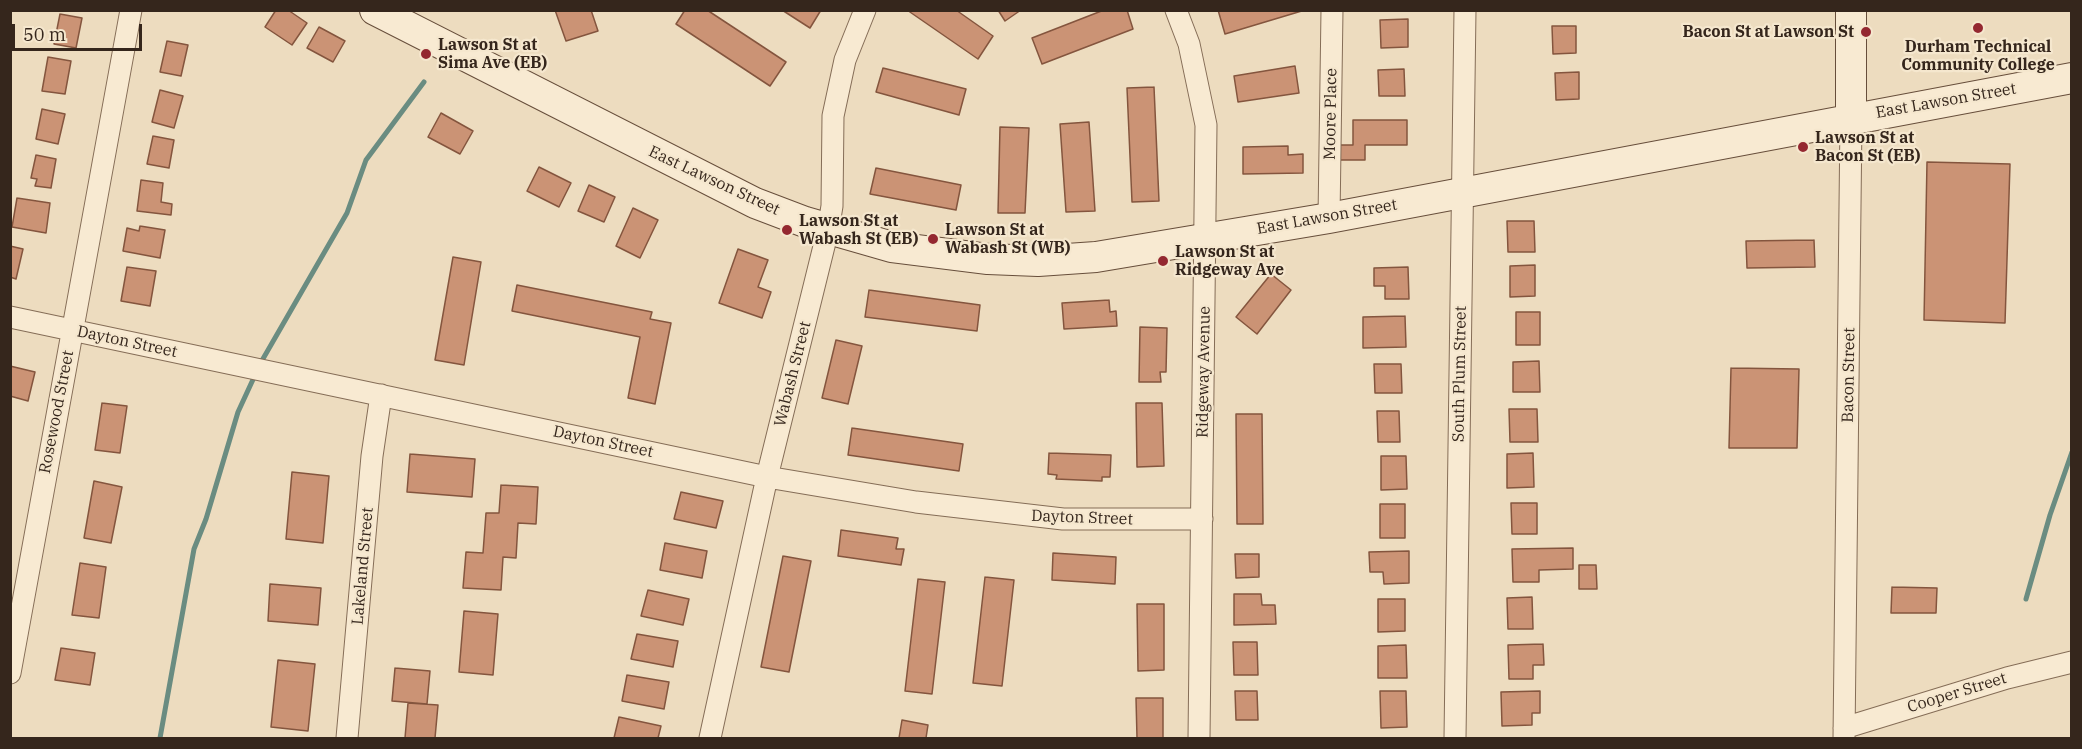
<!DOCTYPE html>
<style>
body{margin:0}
#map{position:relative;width:2082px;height:749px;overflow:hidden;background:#eddcbf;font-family:"IBM Plex Serif",serif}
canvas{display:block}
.frame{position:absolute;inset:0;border:12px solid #35261c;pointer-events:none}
.scale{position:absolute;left:12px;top:24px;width:130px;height:27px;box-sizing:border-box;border:3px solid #35261c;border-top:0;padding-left:8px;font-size:18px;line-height:21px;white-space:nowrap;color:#35261c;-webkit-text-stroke:4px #f5e7ce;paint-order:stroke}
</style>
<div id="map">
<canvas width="2082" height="749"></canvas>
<div class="frame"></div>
<div class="scale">50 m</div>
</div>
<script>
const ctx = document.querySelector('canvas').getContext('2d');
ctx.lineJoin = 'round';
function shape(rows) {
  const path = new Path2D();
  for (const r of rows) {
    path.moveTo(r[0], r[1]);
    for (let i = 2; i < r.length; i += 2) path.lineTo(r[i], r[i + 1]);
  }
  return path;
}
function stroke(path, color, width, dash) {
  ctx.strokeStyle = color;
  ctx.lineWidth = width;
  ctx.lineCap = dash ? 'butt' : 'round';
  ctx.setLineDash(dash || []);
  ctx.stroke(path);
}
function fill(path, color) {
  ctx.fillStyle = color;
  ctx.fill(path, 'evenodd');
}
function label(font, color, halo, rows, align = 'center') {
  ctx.font = font + ' "IBM Plex Serif",serif';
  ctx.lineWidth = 4.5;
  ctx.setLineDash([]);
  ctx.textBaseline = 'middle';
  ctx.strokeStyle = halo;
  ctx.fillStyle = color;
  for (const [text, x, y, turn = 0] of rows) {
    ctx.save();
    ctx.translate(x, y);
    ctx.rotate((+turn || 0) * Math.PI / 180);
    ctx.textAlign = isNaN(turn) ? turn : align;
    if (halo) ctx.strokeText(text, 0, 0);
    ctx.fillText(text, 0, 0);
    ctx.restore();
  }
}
const stream = shape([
 [260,364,347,213,366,160,424,82],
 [2026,599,2050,515,2072,452],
 [160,738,194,549,206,519,238,412,256,373]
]);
const building = shape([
 [276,10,288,10,307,23,292,45,265,27,276,10],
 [555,10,591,10,598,31,566,41,555,10],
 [685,10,707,10,786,62,770,86,676,24,685,10],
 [782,10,821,10,810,28,782,10],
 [907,10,956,10,993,36,978,59,907,10],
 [998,10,1021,10,1005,21,998,10],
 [1104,10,1127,10,1133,29,1042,64,1032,38,1104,10],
 [1218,10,1305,10,1225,34,1218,10],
 [60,14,82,18,76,48,54,44,60,14],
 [1408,19,1408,47,1381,48,1380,20,1408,19],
 [1552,26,1576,26,1576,53,1553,54,1552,26],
 [319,27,345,41,333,62,307,48,319,27],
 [167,41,188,45,181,76,160,72,167,41],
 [48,57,71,61,65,94,42,91,48,57],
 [1295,66,1299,93,1238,102,1234,76,1295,66],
 [883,68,966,89,959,115,876,92,883,68],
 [1404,69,1405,96,1379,96,1378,70,1404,69],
 [1579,72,1579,99,1556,100,1555,73,1579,72],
 [1154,87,1159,201,1132,202,1127,88,1154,87],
 [160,90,183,96,174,128,152,122,160,90],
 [42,109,65,114,58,144,36,139,42,109],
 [441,113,473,131,460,154,428,137,441,113],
 [1353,120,1407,120,1407,145,1365,145,1365,160,1339,160,1339,145,1353,145,1353,120],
 [1089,122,1095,211,1066,212,1060,124,1089,122],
 [1000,127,1029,128,1025,213,998,213,1000,127],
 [153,136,174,140,169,168,147,164,153,136],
 [1288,146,1288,155,1303,154,1303,173,1243,174,1243,147,1288,146],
 [36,155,56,159,51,188,35,186,37,179,31,178,36,155],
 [1927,162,2010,164,2005,323,1924,320,1927,162],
 [539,167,571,183,559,207,527,191,539,167],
 [876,168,961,185,956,210,870,194,876,168],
 [141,180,163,183,161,202,172,204,171,215,137,211,141,180],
 [589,185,615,197,604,222,578,211,589,185],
 [17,198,50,203,46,233,12,227,17,198],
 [633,208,658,220,640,258,616,246,633,208],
 [1507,221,1534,221,1535,252,1508,252,1507,221],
 [140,226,165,230,160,258,123,251,127,228,139,231,140,226],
 [1814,240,1815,267,1747,268,1746,241,1814,240],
 [10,246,23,249,16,279,10,277,10,246],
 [738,249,768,260,758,287,771,292,762,318,719,303,738,249],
 [453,257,481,262,464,365,435,360,453,257],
 [1535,265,1535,296,1510,297,1510,266,1535,265],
 [127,267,156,271,150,306,121,301,127,267],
 [1408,267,1409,299,1385,299,1385,286,1374,286,1374,268,1408,267],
 [1271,274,1291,290,1257,334,1236,317,1271,274],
 [517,285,652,312,650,319,671,323,655,404,628,398,640,337,512,311,517,285],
 [869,290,980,305,977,331,865,317,869,290],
 [1109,300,1110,312,1116,311,1117,326,1064,329,1062,303,1109,300],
 [1516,312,1540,312,1540,345,1516,345,1516,312],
 [1405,316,1406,347,1363,348,1363,317,1405,316],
 [1140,327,1167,328,1166,372,1160,372,1161,382,1139,382,1140,327],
 [836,340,862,346,848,404,822,398,836,340],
 [1539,361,1540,392,1513,392,1513,362,1539,361],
 [1374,364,1401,364,1402,393,1375,393,1374,364],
 [10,366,35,372,28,401,10,396,10,366],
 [1731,368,1799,369,1797,448,1729,448,1731,368],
 [102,403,127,406,120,453,95,450,102,403],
 [1136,403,1162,403,1164,466,1137,467,1136,403],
 [1509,409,1537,409,1538,442,1510,442,1509,409],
 [1377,411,1399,411,1400,442,1378,442,1377,411],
 [1236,414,1262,414,1263,524,1237,524,1236,414],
 [852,428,963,444,959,471,848,455,852,428],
 [1049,453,1111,455,1110,477,1102,477,1102,481,1056,479,1057,475,1048,474,1049,453],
 [1533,453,1534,487,1507,488,1507,454,1533,453],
 [410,454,475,459,472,497,407,492,410,454],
 [1381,456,1406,456,1407,489,1381,490,1381,456],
 [292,472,329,476,323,543,286,539,292,472],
 [94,481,122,487,111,543,84,538,94,481],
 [501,485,538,487,536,524,518,523,516,558,503,557,501,590,463,588,466,552,483,553,486,513,499,513,501,485],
 [681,492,723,501,716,528,674,519,681,492],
 [1511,503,1537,503,1537,534,1512,534,1511,503],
 [1380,504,1405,504,1405,538,1380,538,1380,504],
 [841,530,898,538,896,549,904,549,901,565,838,556,841,530],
 [665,543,707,551,702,578,660,570,665,543],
 [1573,548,1573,569,1539,570,1539,582,1513,582,1512,549,1573,548],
 [1409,551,1409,583,1384,584,1383,572,1370,572,1369,552,1409,551],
 [1053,553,1116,557,1115,584,1052,580,1053,553],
 [1235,554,1259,554,1259,577,1236,578,1235,554],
 [783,556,811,561,789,672,761,667,783,556],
 [80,563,106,567,99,618,72,615,80,563],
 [1579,565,1596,565,1597,589,1579,589,1579,565],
 [985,577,1014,580,1002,686,973,683,985,577],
 [918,579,945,582,932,694,905,691,918,579],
 [270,584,321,588,318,625,268,621,270,584],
 [1892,587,1937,588,1936,613,1891,613,1892,587],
 [648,590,689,599,683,625,641,616,648,590],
 [1234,594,1261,594,1262,605,1275,605,1276,624,1234,625,1234,594],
 [1532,597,1533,629,1508,629,1507,598,1532,597],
 [1378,599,1405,599,1405,631,1378,632,1378,599],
 [1137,604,1164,604,1164,670,1138,671,1137,604],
 [464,611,498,614,493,675,459,672,464,611],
 [637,634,678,641,673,667,631,659,637,634],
 [1233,642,1257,642,1258,675,1234,675,1233,642],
 [1543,644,1544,665,1533,665,1533,679,1509,679,1508,645,1543,644],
 [1406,645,1407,678,1378,678,1378,646,1406,645],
 [61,648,95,653,90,685,55,680,61,648],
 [278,660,315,664,308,731,271,727,278,660],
 [395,668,430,671,427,704,392,701,395,668],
 [627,675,669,682,664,709,622,701,627,675],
 [1235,691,1257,691,1258,720,1236,720,1235,691],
 [1380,691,1406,691,1407,727,1381,728,1380,691],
 [1540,691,1540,713,1532,713,1532,725,1502,726,1501,692,1540,691],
 [1136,698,1163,698,1163,738,1137,738,1136,698],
 [408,703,438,705,435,738,405,738,408,703],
 [619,717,661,726,658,738,614,738,619,717],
 [902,720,928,725,926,738,899,738,902,720]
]);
const street = shape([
 [1176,10,1189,44,1206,125,1199,738],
 [1329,218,1332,10],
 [10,317,767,477,916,502,1063,519,1202,519],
 [10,673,131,10],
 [1844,728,2007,678,2072,662],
 [347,738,372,456,381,395],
 [710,738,767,477,828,230,832,206,833,116,845,60,865,10],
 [1455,738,1465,10],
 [1844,738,1851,118]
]);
const secondary = shape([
 [375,10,755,203,805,222,892,247,988,259,1038,261,1096,257,1329,218,2072,78],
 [1851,118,1851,10]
]);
const markers = [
 [1978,28,6,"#942830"],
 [1866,32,6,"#942830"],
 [426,54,6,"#942830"],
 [1803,147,6,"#942830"],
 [787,230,6,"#942830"],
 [933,239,6,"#942830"],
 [1163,261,6,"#942830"]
];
const poiNames = [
 ["Bacon St at Lawson St",1854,32,"right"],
 ["Lawson St at",438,45],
 ["Sima Ave (EB)",438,63],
 ["Durham Technical",1978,47,"center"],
 ["Community College",1978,65,"center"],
 ["Lawson St at",1815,138],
 ["Bacon St (EB)",1815,156],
 ["Lawson St at",799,221],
 ["Wabash St (EB)",799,239],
 ["Lawson St at",945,230],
 ["Wabash St (WB)",945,248],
 ["Lawson St at",1175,252],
 ["Ridgeway Ave",1175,270]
];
const streetNames = [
 ["East Lawson Street",1946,101,-10],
 ["Moore Place",1331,114,-89],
 ["East Lawson Street",714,181,25],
 ["East Lawson Street",1327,217,-10],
 ["Dayton Street",127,342,12],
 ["Ridgeway Avenue",1204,372,-89],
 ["Wabash Street",793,374,-76],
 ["South Plum Street",1460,374,-89],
 ["Bacon Street",1849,375,-89],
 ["Rosewood Street",57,412,-79],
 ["Dayton Street",603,442,12],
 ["Dayton Street",1082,518,2],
 ["Lakeland Street",363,566,-85],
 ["Cooper Street",1957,693,-17]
];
stroke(stream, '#6a8c81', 5);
fill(building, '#cb9375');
stroke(building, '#84553e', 1.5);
stroke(street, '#856d57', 23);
stroke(secondary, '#674e3b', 32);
stroke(street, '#f8ead2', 21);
stroke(secondary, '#f8ead2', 30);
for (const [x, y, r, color] of markers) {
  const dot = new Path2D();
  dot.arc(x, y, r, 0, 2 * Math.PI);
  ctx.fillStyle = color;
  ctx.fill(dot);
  stroke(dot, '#f5e7ce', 2);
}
label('bold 16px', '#35261c', '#f5e7ce', poiNames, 'left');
label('16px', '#35261c', '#f5e7ce', streetNames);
</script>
